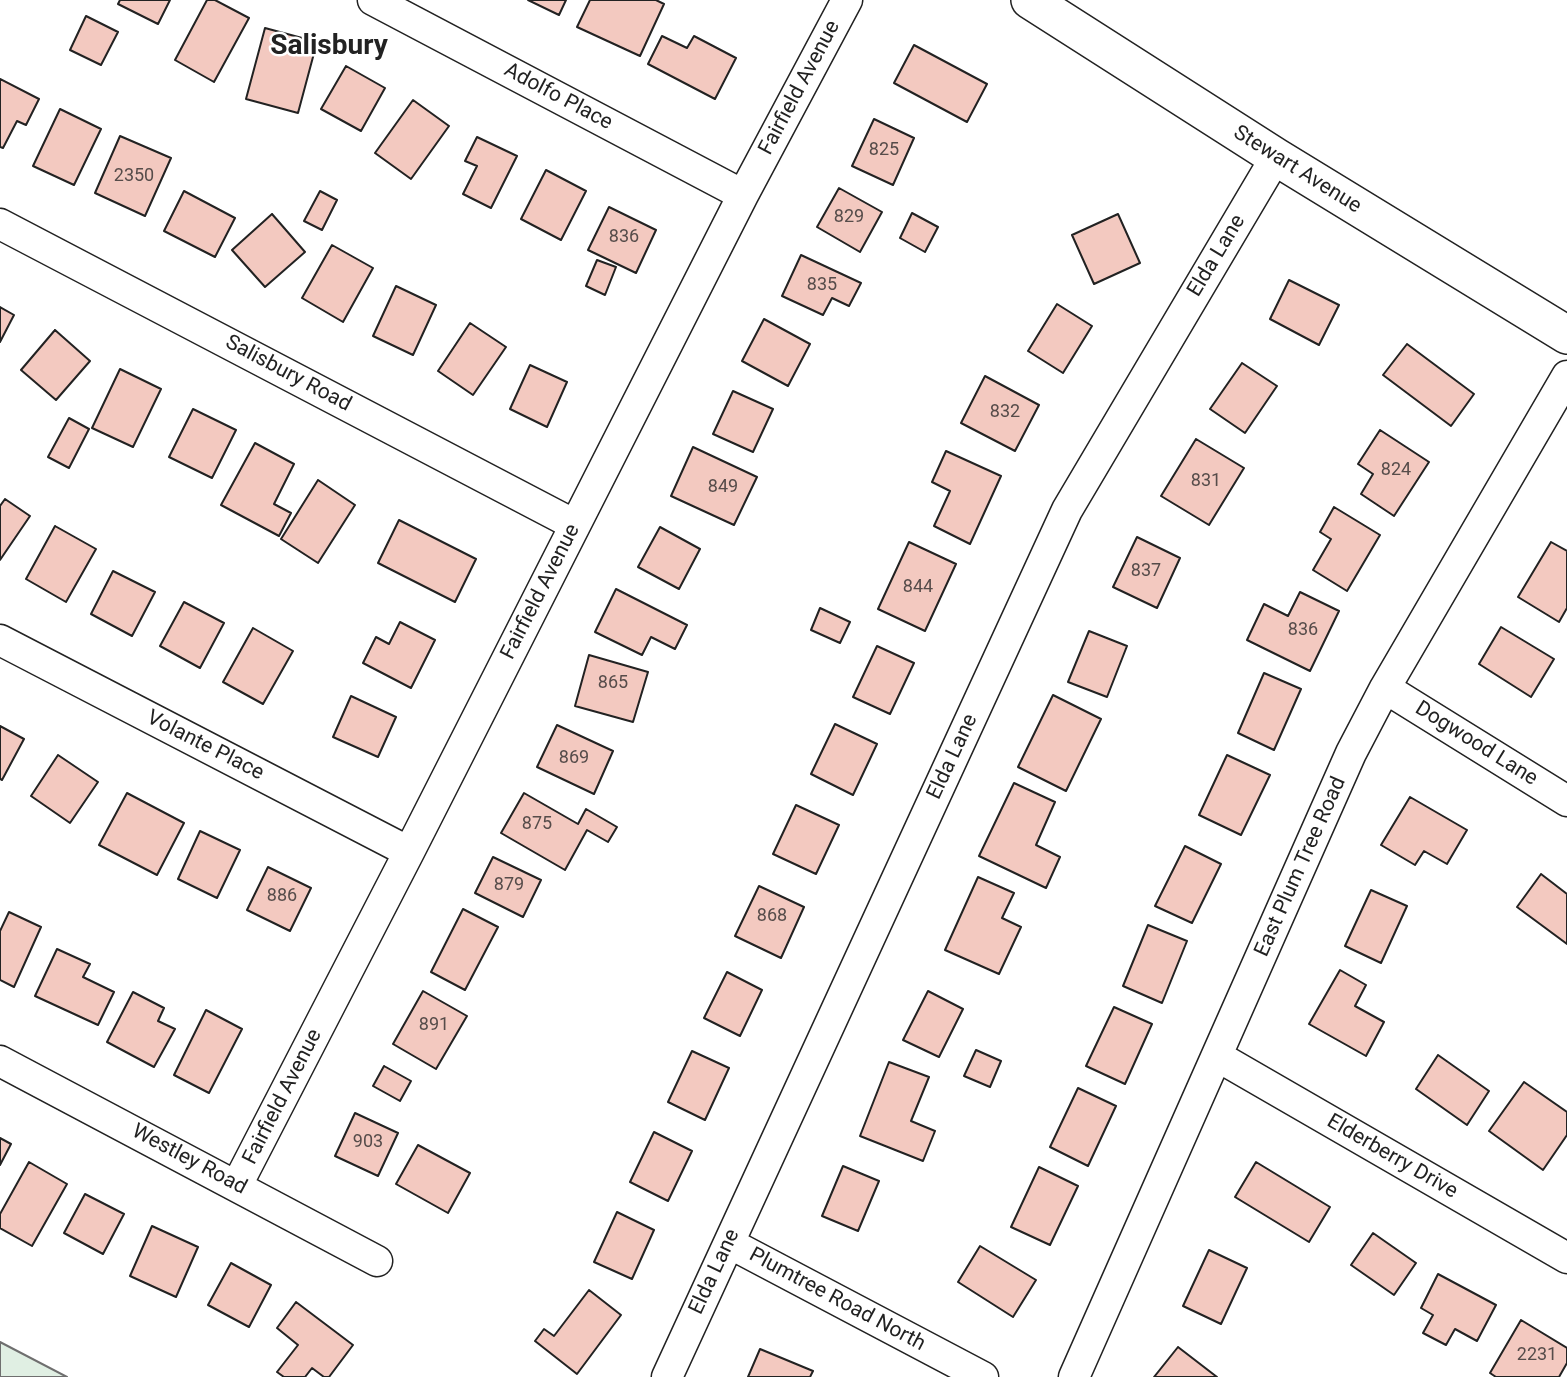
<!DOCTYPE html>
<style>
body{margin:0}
canvas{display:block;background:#fff}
</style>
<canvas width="1567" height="1377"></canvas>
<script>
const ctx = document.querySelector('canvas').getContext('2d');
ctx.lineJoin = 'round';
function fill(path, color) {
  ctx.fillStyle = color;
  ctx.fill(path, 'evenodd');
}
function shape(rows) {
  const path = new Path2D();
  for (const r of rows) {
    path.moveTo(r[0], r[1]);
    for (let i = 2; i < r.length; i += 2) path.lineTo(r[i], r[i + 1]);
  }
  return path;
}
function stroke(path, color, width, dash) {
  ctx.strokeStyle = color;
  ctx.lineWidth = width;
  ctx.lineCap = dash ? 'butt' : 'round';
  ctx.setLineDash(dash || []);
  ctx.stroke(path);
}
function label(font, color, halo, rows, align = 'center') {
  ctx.font = font + ' Roboto,sans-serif';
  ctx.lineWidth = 5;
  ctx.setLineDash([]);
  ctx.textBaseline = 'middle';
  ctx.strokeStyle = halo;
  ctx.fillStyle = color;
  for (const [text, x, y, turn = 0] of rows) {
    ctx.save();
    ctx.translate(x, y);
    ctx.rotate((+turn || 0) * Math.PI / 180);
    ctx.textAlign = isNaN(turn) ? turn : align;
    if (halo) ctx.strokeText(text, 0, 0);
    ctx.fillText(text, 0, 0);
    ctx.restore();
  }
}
const green = shape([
 [0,1342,67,1377,0,1377,0,1342]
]);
const building = shape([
 [120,0,170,0,158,24,118,4,120,0],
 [207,0,215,0,249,18,214,82,175,60,207,0],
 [528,0,566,0,559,15,528,0],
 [590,0,656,0,664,4,640,56,577,27,590,0],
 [86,16,118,32,101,65,70,50,86,16],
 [265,28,317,42,298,113,246,99,265,28],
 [662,36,687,48,694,36,736,58,715,99,648,64,662,36],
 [914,45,987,84,967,122,894,83,914,45],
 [346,66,385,88,361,131,321,109,346,66],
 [0,79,39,99,26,125,17,121,3,148,0,147,0,79],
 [413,100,449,126,411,179,375,153,413,100],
 [60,109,101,129,74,185,33,166,60,109],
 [874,119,914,138,893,185,852,166,874,119],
 [120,136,171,158,145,216,95,193,120,136],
 [477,137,517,156,491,208,463,194,477,166,465,161,477,137],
 [546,170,586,191,561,240,521,219,546,170],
 [839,188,882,212,860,252,817,227,839,188],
 [184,191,235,218,215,257,164,231,184,191],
 [320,191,337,200,322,230,304,221,320,191],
 [609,207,656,230,636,273,588,250,609,207],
 [912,213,938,227,925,252,900,238,912,213],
 [272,214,305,252,265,287,232,250,272,214],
 [1118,214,1140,263,1094,284,1072,235,1118,214],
 [332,245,373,268,343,322,302,298,332,245],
 [801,255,861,283,849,306,832,298,823,315,782,296,801,255],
 [597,260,616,267,605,295,586,286,597,260],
 [1289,280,1339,305,1319,345,1270,319,1289,280],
 [396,286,436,305,413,355,373,336,396,286],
 [1057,304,1092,326,1063,373,1028,351,1057,304],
 [0,307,14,315,0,342,0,307],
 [764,319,810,344,788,386,742,361,764,319],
 [470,323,506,347,473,395,438,371,470,323],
 [55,330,90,361,56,400,21,370,55,330],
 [1407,344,1474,394,1451,426,1383,375,1407,344],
 [1242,363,1277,386,1245,433,1210,409,1242,363],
 [530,365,567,382,547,427,510,409,530,365],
 [120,369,161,389,133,447,92,428,120,369],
 [985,376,1039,405,1015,451,961,423,985,376],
 [733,391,773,409,753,452,713,434,733,391],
 [193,409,236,430,212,478,169,457,193,409],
 [69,418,89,429,69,468,48,457,69,418],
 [1380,430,1429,462,1394,516,1361,494,1373,474,1358,464,1380,430],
 [1196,439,1244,468,1209,525,1161,496,1196,439],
 [255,443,294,464,274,504,291,513,279,536,221,505,255,443],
 [693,447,757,477,734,525,671,496,693,447],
 [946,451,1001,476,970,544,934,526,950,491,932,482,946,451],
 [318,480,355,505,318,563,281,539,318,480],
 [5,499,30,516,0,560,0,506,5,499],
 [1334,507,1380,535,1347,591,1313,570,1331,539,1320,532,1334,507],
 [399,520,476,559,455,602,378,563,399,520],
 [55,526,96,549,66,602,26,579,55,526],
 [660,527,700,549,679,589,638,567,660,527],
 [1137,537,1180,558,1157,608,1113,587,1137,537],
 [909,542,956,564,925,631,878,609,909,542],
 [1551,542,1567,551,1567,608,1559,622,1518,597,1551,542],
 [113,571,155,592,132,636,91,614,113,571],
 [616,589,687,625,675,649,651,637,642,655,595,632,616,589],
 [1300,592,1339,611,1310,671,1247,640,1264,604,1288,616,1300,592],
 [184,602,224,623,200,668,160,646,184,602],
 [820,608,850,622,840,643,811,630,820,608],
 [400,622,435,640,411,688,363,663,376,637,389,644,400,622],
 [1501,627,1554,659,1531,697,1479,664,1501,627],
 [253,628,293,651,263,704,223,682,253,628],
 [1089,631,1127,646,1107,697,1068,682,1089,631],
 [877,646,914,663,890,714,853,697,877,646],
 [589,655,648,672,633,722,575,706,589,655],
 [1264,673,1301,689,1274,750,1238,733,1264,673],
 [1053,695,1101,719,1066,791,1018,767,1053,695],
 [351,696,396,717,378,757,333,737,351,696],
 [835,724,877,744,853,795,811,774,835,724],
 [557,725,613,751,594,794,537,767,557,725],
 [0,726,24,739,2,780,0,779,0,726],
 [58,755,98,782,70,823,31,796,58,755],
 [1227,755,1270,775,1241,835,1199,815,1227,755],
 [1014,783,1055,802,1036,845,1060,857,1046,888,979,856,1014,783],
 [127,793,184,823,157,875,99,845,127,793],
 [524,793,578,824,586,809,617,827,608,842,587,830,565,870,501,833,524,793],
 [1410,797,1467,830,1447,864,1424,851,1415,865,1381,845,1410,797],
 [796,805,839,825,816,874,773,854,796,805],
 [200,831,240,850,217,898,178,879,200,831],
 [1185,846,1221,864,1192,923,1155,906,1185,846],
 [493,857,541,880,523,917,475,893,493,857],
 [268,867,311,888,290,931,247,910,268,867],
 [1541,874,1567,894,1567,944,1517,907,1541,874],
 [978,877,1014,893,1002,918,1021,927,999,974,945,950,978,877],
 [759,886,804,907,781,958,735,936,759,886],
 [1371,890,1407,906,1381,963,1345,946,1371,890],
 [463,909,498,927,465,990,431,972,463,909],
 [9,912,41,927,14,987,0,980,0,931,9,912],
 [1148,925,1187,941,1162,1003,1123,986,1148,925],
 [57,949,90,964,83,977,114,992,98,1025,35,996,57,949],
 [1340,970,1366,985,1355,1006,1384,1022,1366,1056,1309,1024,1340,970],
 [727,972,762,990,740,1036,704,1018,727,972],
 [423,991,467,1016,436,1069,393,1044,423,991],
 [928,991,963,1009,939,1057,903,1040,928,991],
 [133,992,164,1008,158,1021,175,1029,154,1067,107,1042,133,992],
 [1114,1007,1152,1024,1125,1084,1086,1066,1114,1007],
 [206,1010,242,1029,209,1093,174,1075,206,1010],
 [976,1050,1001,1061,990,1087,964,1076,976,1050],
 [692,1051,729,1068,705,1120,668,1102,692,1051],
 [1438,1055,1489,1091,1467,1125,1416,1089,1438,1055],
 [889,1062,929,1077,911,1121,935,1131,923,1161,860,1136,889,1062],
 [384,1066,411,1081,400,1101,373,1086,384,1066],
 [1524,1082,1567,1112,1567,1135,1543,1170,1489,1131,1524,1082],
 [1078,1088,1116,1106,1088,1166,1050,1147,1078,1088],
 [355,1113,398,1133,378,1176,335,1156,355,1113],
 [654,1132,692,1151,668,1201,630,1182,654,1132],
 [0,1138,11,1144,0,1165,0,1138],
 [418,1145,470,1173,448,1213,396,1184,418,1145],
 [29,1162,67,1184,32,1246,0,1228,0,1214,29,1162],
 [1256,1162,1330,1207,1309,1242,1235,1197,1256,1162],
 [843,1166,879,1181,858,1231,822,1216,843,1166],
 [1039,1167,1078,1186,1050,1245,1011,1227,1039,1167],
 [85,1194,124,1214,103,1254,64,1233,85,1194],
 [617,1212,654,1230,632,1279,594,1262,617,1212],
 [152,1226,198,1247,176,1297,130,1276,152,1226],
 [1373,1233,1416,1263,1394,1295,1351,1265,1373,1233],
 [980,1246,1036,1280,1013,1317,958,1282,980,1246],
 [1209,1250,1247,1268,1221,1324,1183,1306,1209,1250],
 [231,1263,271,1285,249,1327,208,1305,231,1263],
 [1438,1274,1496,1305,1477,1341,1455,1329,1446,1345,1423,1333,1433,1315,1421,1308,1438,1274],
 [589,1290,621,1315,577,1374,535,1341,544,1329,554,1336,589,1290],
 [296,1302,353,1345,329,1377,324,1377,312,1368,305,1377,284,1377,277,1372,298,1345,277,1328,296,1302],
 [1521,1320,1567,1348,1567,1363,1559,1377,1496,1377,1490,1373,1521,1320],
 [1178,1347,1217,1377,1154,1377,1178,1347],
 [760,1349,813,1371,810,1377,748,1377,760,1349]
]);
const minor = shape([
 [373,0,743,195],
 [0,224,575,525],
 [0,640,409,852],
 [1385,688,1567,801],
 [1217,1056,1567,1258],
 [0,1061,377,1261],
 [237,1185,409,852,743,195,847,0],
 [729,1243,983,1377],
 [667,1377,1067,510,1276,157],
 [1074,1377,1351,753,1385,688,1567,376]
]);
const tertiary = shape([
 [1030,0,1276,157,1567,335]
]);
const numberNames = [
 ["825",884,150],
 ["2350",134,176],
 ["829",849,217],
 ["836",624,237],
 ["835",822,285],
 ["832",1005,412],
 ["824",1396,470],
 ["831",1206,481],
 ["849",723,487],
 ["837",1146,571],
 ["844",918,587],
 ["836",1303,630],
 ["865",613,683],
 ["869",574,758],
 ["875",537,824],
 ["879",509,885],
 ["886",282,896],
 ["868",772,916],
 ["891",434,1025],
 ["903",368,1142],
 ["2231",1537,1355]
];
const streetNames = [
 ["Fairfield Avenue",800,88,-62],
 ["Adolfo Place",558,97,28],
 ["Stewart Avenue",1297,170,32],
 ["Elda Lane",1217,256,-59],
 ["Salisbury Road",288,374,28],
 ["Fairfield Avenue",541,592,-63],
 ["Dogwood Lane",1476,744,32],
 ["Volante Place",205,746,27],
 ["Elda Lane",953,757,-65],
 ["East Plum Tree Road",1301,867,-66],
 ["Fairfield Avenue",283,1097,-63],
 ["Elderberry Drive",1392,1157,30],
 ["Westley Road",189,1160,28],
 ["Elda Lane",715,1272,-65],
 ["Plumtree Road North",837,1300,28]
];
const districtNames = [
 ["Salisbury",329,47]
];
fill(green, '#e0efe3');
stroke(green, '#6f6f6f', 2);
fill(building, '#f3c9c0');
stroke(building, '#222', 2);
stroke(minor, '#222', 33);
stroke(tertiary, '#222', 40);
stroke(minor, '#fff', 30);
stroke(tertiary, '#fff', 37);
label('18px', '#564c4a', null, numberNames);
label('21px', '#222', '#fff', streetNames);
label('bold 28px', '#222', '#fff', districtNames);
</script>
